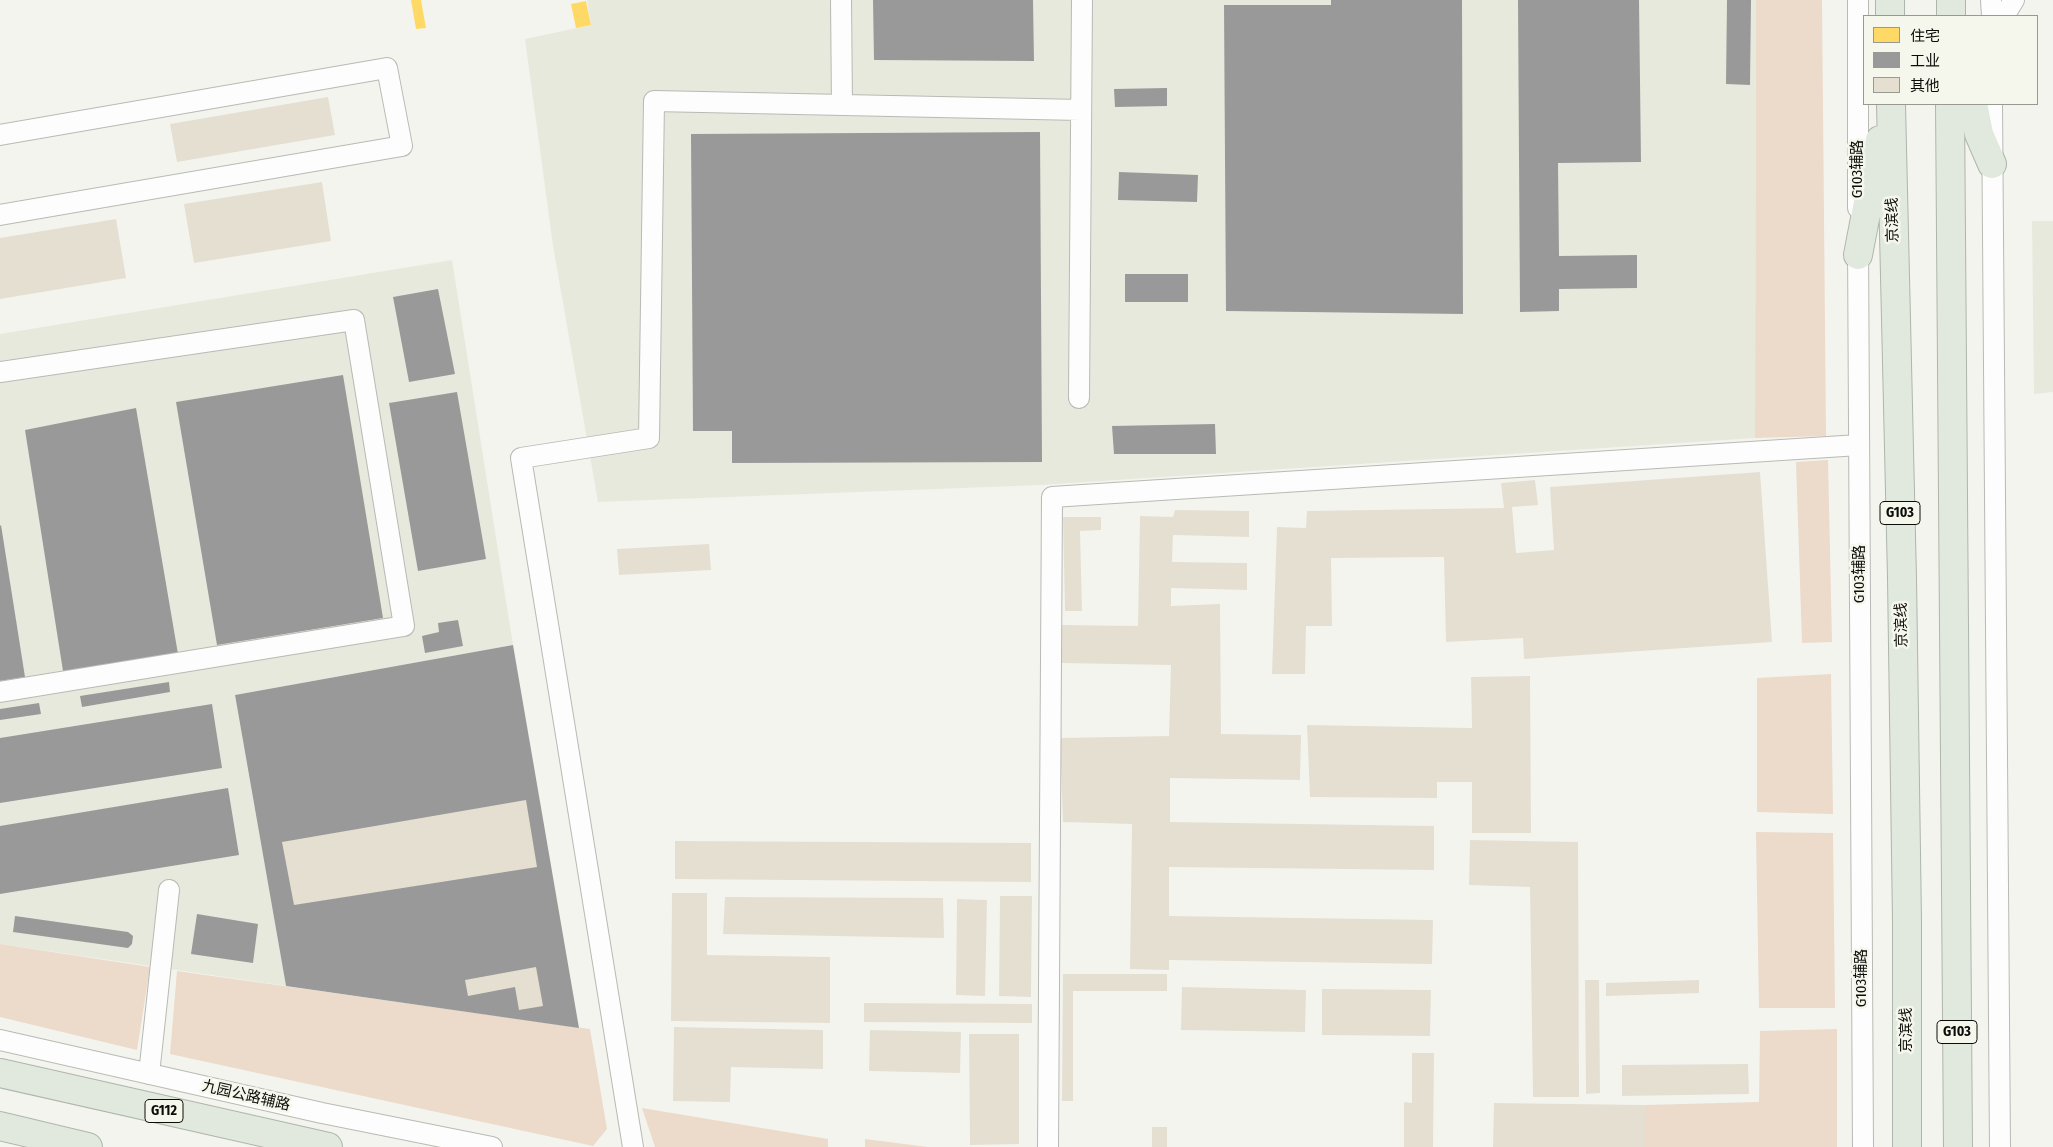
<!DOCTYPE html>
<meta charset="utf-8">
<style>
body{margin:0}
#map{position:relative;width:2053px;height:1147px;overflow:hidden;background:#f4f4ef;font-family:"Fira Sans Condensed","Noto Sans SC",sans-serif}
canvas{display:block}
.legend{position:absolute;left:1863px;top:15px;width:175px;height:90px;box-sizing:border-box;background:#f6f7ec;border:1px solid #989991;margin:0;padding:6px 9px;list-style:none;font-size:15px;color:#0c0c09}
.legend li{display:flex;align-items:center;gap:10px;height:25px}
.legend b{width:25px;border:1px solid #989991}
</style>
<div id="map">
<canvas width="2053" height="1147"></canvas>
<ul class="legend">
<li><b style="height:14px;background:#ffd966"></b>住宅</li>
<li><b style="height:14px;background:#999"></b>工业</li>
<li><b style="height:14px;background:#e5dfd2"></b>其他</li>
</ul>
</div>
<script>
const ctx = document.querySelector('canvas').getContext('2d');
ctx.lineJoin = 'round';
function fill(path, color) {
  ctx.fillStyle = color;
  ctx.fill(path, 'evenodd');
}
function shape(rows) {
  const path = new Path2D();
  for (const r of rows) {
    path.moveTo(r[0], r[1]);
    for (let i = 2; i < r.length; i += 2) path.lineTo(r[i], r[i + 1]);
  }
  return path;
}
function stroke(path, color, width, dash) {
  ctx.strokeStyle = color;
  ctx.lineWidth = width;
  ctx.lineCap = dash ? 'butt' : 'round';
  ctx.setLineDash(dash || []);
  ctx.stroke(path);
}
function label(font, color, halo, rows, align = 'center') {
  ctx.font = font + ' "Fira Sans Condensed","Noto Sans SC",sans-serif';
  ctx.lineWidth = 5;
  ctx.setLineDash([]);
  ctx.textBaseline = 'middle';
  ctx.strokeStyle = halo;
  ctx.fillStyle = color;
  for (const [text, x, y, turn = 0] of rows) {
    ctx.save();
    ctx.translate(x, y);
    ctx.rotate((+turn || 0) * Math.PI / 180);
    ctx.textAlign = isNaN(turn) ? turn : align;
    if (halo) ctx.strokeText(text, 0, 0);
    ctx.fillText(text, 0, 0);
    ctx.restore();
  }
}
const built = shape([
 [587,0,1756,0,1755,438,1041,485,598,502,553,246,525,39,591,25],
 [2032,221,2053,221,2053,392,2034,394],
 [452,260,513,645,235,695,286,986,0,944,0,334]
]);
const green = shape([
 [1756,0,1822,0,1826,436,1755,438],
 [1828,460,1832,642,1802,643,1796,462],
 [1831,674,1833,814,1757,812,1757,678],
 [1756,832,1833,833,1835,1008,1759,1008],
 [0,944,150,967,137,1050,0,1017],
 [177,971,590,1029,607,1129,593,1146,170,1054],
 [1837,1029,1837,1147,1645,1147,1645,1105,1759,1102,1760,1031],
 [642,1108,828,1139,828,1147,655,1147],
 [865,1139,928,1147,865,1147]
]);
const homes = shape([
 [411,0,421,0,426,28,416,29],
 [586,1,591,25,576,28,571,4]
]);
const industry = shape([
 [873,0,1033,0,1034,61,874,60],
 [1331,0,1462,0,1463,314,1226,311,1224,5,1331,5],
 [1518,0,1639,0,1641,162,1558,163,1559,256,1637,255,1637,288,1559,289,1559,311,1520,312],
 [1727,0,1751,0,1750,85,1726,84],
 [1167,88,1167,106,1115,107,1114,89],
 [1040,132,1042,462,732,463,732,431,693,431,691,134],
 [1119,172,1198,175,1197,202,1118,200],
 [1125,274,1188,274,1188,302,1125,302],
 [438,289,455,374,409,382,393,297],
 [343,375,383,618,217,645,176,402],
 [457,392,486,559,418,571,389,403],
 [136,408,178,654,63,671,25,430],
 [1215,424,1216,454,1114,454,1112,426],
 [1,525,25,677,0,681,0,526],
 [458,620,463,646,425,653,422,636,439,632,438,623],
 [513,645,579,1028,286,986,235,695],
 [169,682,170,692,82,707,80,696],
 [39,703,41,714,0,720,0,709],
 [212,704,222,768,0,803,0,738],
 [228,788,239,855,0,894,0,826],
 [197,914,258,924,253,963,191,954],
 [15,916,128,932,133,936,132,944,128,948,13,932]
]);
const building = shape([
 [328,97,335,135,177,162,170,124],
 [322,182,331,241,194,263,184,204],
 [116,219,126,278,0,299,0,238],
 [1760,472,1772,642,1524,659,1523,638,1446,642,1444,557,1331,558,1332,626,1306,626,1305,674,1272,674,1277,527,1306,528,1307,511,1504,508,1501,483,1535,480,1538,505,1512,507,1516,553,1554,550,1550,487],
 [1175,510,1249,511,1249,537,1173,535,1172,562,1247,563,1247,590,1171,588,1171,606,1220,604,1221,734,1301,735,1300,780,1170,778,1170,822,1434,826,1434,870,1169,867,1169,916,1433,920,1432,964,1169,960,1169,970,1130,969,1132,824,1063,822,1060,738,1169,736,1171,665,1061,663,1062,625,1138,626,1140,516,1173,517],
 [1063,517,1101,517,1101,530,1080,531,1082,611,1065,611],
 [709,544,711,570,619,575,617,549],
 [1530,676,1531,833,1472,833,1472,782,1437,782,1437,798,1310,797,1307,725,1472,728,1471,677],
 [526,800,537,867,294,905,282,842],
 [1470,840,1578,842,1579,1097,1533,1097,1530,887,1469,885],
 [675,841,1031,843,1031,882,675,879],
 [672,893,707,893,707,955,830,957,830,1023,671,1021],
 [1000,896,1032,896,1031,997,999,996],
 [725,897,943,898,944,938,723,934],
 [957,899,987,900,985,996,956,995],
 [536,967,543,1006,519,1010,515,987,468,996,465,980],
 [1063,974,1167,974,1167,991,1073,991,1073,1101,1062,1101],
 [1585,980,1599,980,1600,1093,1586,1094],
 [1699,980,1699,993,1606,996,1606,983],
 [1182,987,1306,990,1305,1032,1181,1030],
 [1322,989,1431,990,1430,1036,1322,1035],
 [864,1003,1032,1004,1032,1023,864,1022],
 [674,1027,823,1030,823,1069,731,1067,730,1102,673,1101],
 [870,1030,961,1032,960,1073,869,1071],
 [969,1034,1019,1034,1019,1144,970,1145],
 [1412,1053,1434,1053,1433,1147,1404,1147,1404,1102,1412,1103],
 [1748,1064,1749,1094,1622,1096,1622,1065],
 [1494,1103,1645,1105,1645,1147,1493,1147],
 [1152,1127,1167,1127,1167,1147,1152,1147]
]);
const minor = shape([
 [841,0,842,105],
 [1991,0,1992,16],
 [2004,16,2014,0],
 [1992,104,2000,1147],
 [0,135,387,68,402,146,0,215],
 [1858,208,1858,0],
 [1858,242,1863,1147],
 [0,372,354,320,404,626,0,692],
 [1079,398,1082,0],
 [0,1040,322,1113,492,1147],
 [149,1074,169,890],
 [633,1147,521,458,649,438,654,101,1081,110],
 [1048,1147,1052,497,1859,445]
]);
const highway = shape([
 [1890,0,1890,16],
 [1951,16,1951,0],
 [1891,104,1902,578,1907,922,1907,1147],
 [1950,104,1958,1147],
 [1973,104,1979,134,1992,164],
 [1858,255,1880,140],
 [0,1073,328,1147],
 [0,1126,88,1147]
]);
const shields = [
 [1900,513,40],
 [1957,1032,40],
 [164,1111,38]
];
const shieldNames = [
 ["G103",1900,513],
 ["G103",1957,1032],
 ["G112",164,1111]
];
const streetNames = [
 ["G103辅路",1858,169,-90],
 ["京滨线",1893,220,-91],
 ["G103辅路",1860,574,-90],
 ["京滨线",1902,625,-91],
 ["G103辅路",1862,978,-90],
 ["京滨线",1907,1030,-90],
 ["九园公路辅路",246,1096,13]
];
fill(built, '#e8e9dd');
fill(green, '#ecdacb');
fill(homes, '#ffd966');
fill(industry, '#999');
fill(building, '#e5dfd2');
stroke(minor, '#b9b9b5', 22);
stroke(highway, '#aeb5aa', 30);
stroke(minor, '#fdfdfd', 20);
stroke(highway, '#e1e9df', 28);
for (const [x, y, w] of shields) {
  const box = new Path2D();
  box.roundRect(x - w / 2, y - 11.5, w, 23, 4);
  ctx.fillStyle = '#f6f7ec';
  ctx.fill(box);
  stroke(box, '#0c0c09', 1);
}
label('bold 14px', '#0c0c09', null, shieldNames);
label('15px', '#0c0c09', '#f6f7ec', streetNames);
</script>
